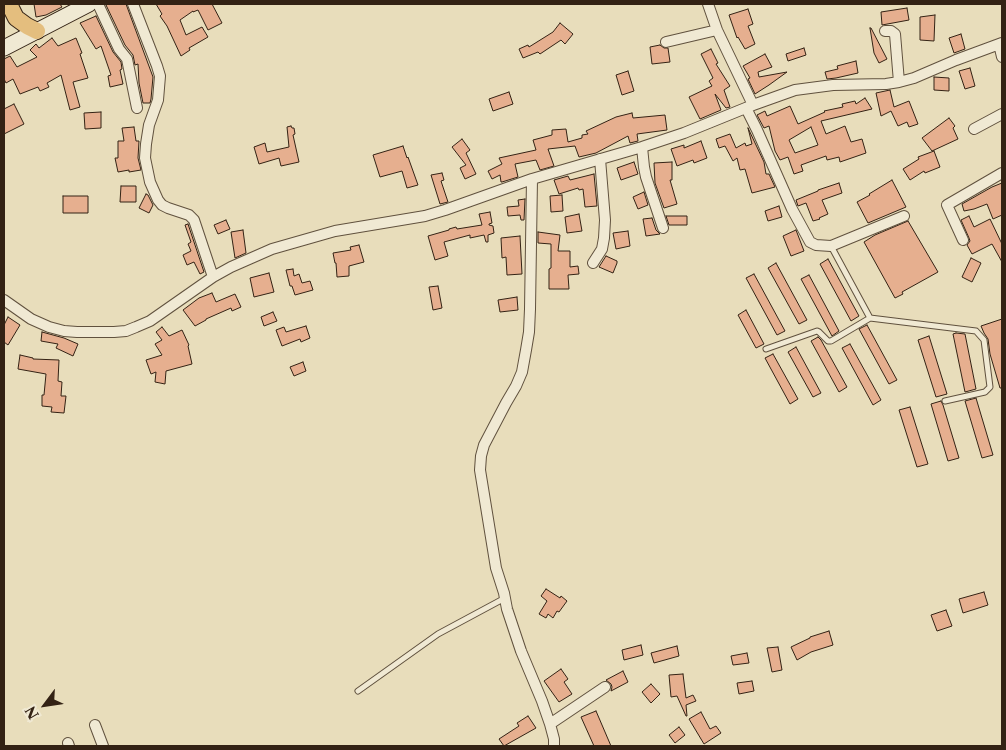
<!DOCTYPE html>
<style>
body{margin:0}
#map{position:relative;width:1006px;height:750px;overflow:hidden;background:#e8ddbb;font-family:"Libre Caslon Text",serif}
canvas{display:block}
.frame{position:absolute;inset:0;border:5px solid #332214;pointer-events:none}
.north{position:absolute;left:20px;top:680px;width:50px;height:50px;-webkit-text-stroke:4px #f0e9d3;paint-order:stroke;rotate:239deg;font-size:14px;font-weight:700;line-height:20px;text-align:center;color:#332214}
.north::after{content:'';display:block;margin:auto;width:18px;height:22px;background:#332214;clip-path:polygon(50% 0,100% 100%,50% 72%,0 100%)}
</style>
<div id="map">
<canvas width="1006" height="750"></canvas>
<div class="frame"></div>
<div class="north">N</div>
</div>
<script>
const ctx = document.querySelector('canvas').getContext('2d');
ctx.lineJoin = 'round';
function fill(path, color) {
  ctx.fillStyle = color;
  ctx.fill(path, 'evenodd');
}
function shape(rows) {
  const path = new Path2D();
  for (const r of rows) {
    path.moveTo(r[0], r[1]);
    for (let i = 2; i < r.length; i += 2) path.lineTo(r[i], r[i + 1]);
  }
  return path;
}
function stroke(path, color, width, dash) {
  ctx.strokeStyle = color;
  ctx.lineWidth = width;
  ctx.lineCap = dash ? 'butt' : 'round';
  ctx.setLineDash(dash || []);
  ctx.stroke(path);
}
const building = shape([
 [34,4,60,4,62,7,46,15,36,17,34,4],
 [108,4,126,4,153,77,151,99,150,103,143,103,139,83,138,64,135,65,133,55,125,45,106,5,108,4],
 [156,4,212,4,222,23,208,30,198,10,193,12,193,11,180,20,186,35,202,27,208,37,189,48,190,50,181,56,167,26,160,16,162,14,156,4],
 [907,8,909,20,882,25,881,12,907,8],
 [748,9,753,24,748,26,755,44,745,49,738,37,737,38,729,15,748,9],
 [935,15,934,41,920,40,920,17,935,15],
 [96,16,113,52,121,62,122,69,120,70,123,84,110,87,108,76,111,75,101,46,96,49,80,23,96,16],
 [560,23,573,34,565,44,561,40,540,54,538,52,523,58,519,49,528,45,529,47,553,32,560,23],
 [870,28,871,28,887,59,879,63,874,53,870,28],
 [961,34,965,49,954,53,949,38,961,34],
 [52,38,58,46,76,38,82,53,80,54,88,78,73,82,80,107,70,110,61,75,47,83,49,87,40,91,38,87,20,94,13,79,6,83,4,79,4,59,10,56,17,67,37,57,30,50,36,44,39,48,52,38],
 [660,45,664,48,668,48,670,62,652,64,650,47,660,45],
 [804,48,806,55,788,61,786,54,804,48],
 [711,49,718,63,716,64,730,86,724,90,730,107,726,108,715,94,721,110,700,119,689,97,712,86,709,81,713,78,701,54,711,49],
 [765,54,772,67,758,72,759,77,787,72,769,85,755,94,748,79,750,78,743,66,765,54],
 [856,61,858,73,836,78,827,79,825,72,838,69,837,66,856,61],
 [970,68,975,86,965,89,959,71,970,68],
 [628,71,634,91,622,95,616,75,628,71],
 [934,77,949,78,949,91,934,90,934,77],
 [890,90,894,107,909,101,918,124,909,127,907,122,898,126,891,111,881,116,876,93,890,90],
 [509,92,513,104,493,111,489,99,509,92],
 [865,98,872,109,821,121,826,134,845,126,851,142,862,139,866,153,840,162,839,157,827,160,826,156,801,165,803,171,794,174,788,157,780,160,775,151,769,126,764,128,757,115,765,111,767,116,790,106,798,124,825,112,824,111,843,107,842,104,855,101,856,104,865,98],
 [811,127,818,145,795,153,789,140,811,127],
 [14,104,24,124,4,134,4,109,14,104],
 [101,112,101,128,85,129,84,113,101,112],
 [632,113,633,118,665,115,667,130,637,134,638,141,630,143,628,136,596,153,579,157,575,146,548,149,554,166,540,170,536,160,515,164,518,177,502,182,501,182,500,175,492,179,488,171,502,164,499,158,536,150,533,140,552,135,552,130,566,129,568,142,582,138,582,135,588,134,586,131,616,117,632,113],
 [949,118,955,126,953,128,958,139,932,151,922,138,949,118],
 [291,126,292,128,294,128,295,134,293,135,299,162,281,166,279,158,259,164,254,147,265,143,267,152,289,147,287,127,291,126],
 [134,127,136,141,139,141,138,158,141,170,129,172,129,170,118,172,115,158,118,158,118,141,124,141,122,128,134,127],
 [748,128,764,162,766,174,769,174,775,187,752,193,745,169,740,170,737,158,733,161,725,146,719,148,716,139,730,134,736,148,745,143,746,146,752,144,748,128],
 [462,139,470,150,466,153,476,174,465,179,460,168,466,165,452,147,462,139],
 [701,141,707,158,694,163,693,160,677,166,671,149,684,145,684,148,701,141],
 [403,146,407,158,408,157,418,185,407,188,402,171,380,177,373,155,403,146],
 [934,151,940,167,925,173,924,171,910,180,903,169,919,159,918,157,934,151],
 [634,162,638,174,621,180,617,168,634,162],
 [672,162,672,180,670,180,677,204,664,208,655,183,654,163,672,162],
 [442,173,444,180,441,181,448,202,440,204,431,175,442,173],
 [594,174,597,206,585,207,583,189,579,190,578,188,559,194,554,180,568,176,570,180,594,174],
 [892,180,906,207,868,223,857,202,870,195,869,194,892,180],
 [839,183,842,193,822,200,828,214,819,218,820,219,813,221,806,203,798,206,796,200,818,191,818,190,839,183],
 [1002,183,1002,215,993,219,987,204,974,209,964,211,962,204,992,187,1002,183],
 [121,186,136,186,136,202,120,202,121,186],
 [644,192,648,205,638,209,633,197,644,192],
 [146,194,148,195,153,205,149,213,139,208,146,194],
 [562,195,563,211,551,212,550,196,562,195],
 [63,196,88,196,88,213,63,213,63,196],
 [525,199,524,220,521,220,520,215,508,216,507,207,519,206,518,200,525,199],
 [779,206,782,217,768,221,765,211,779,206],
 [490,212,492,223,489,224,489,225,493,226,494,233,488,235,488,242,486,242,484,235,470,238,470,235,444,242,448,256,435,260,428,236,449,230,449,229,456,227,457,229,482,225,479,214,490,212],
 [579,214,582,231,567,233,565,217,579,214],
 [666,216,687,216,687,225,669,225,666,216],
 [969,216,974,227,990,219,1002,244,1002,262,992,244,972,254,967,245,970,241,969,238,961,220,969,216],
 [652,218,656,230,660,234,646,236,643,219,652,218],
 [226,220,230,229,218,234,214,225,226,220],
 [908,221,938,272,902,292,903,294,895,298,864,242,875,235,908,221],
 [188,224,204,272,200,274,194,262,187,265,183,255,191,251,188,244,191,242,185,225,188,224],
 [243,230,246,253,235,258,231,232,243,230],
 [796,230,804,251,791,256,783,236,796,230],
 [628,231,630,246,616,249,613,233,628,231],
 [538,232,560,235,558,251,570,251,570,267,578,266,579,274,568,275,569,289,549,289,549,269,551,268,551,244,538,243,538,232],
 [520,236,522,274,507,275,506,257,502,258,501,238,520,236],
 [359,245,364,262,349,266,349,276,337,277,336,263,335,263,333,253,351,250,350,247,359,245],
 [606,256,617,261,617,263,613,273,599,267,606,256],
 [971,258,981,263,972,282,962,277,971,258],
 [828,259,859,316,851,321,820,264,828,259],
 [776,263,807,320,799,324,768,268,776,263],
 [293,269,294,276,299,274,302,283,310,281,313,290,295,295,292,286,290,286,286,270,293,269],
 [269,273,274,292,254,297,250,278,269,273],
 [754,274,785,331,777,335,746,278,754,274],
 [809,275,839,331,832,336,801,279,809,275],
 [438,286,442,308,433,310,429,287,438,286],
 [212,293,216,302,235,294,241,307,232,311,231,308,206,319,206,320,195,326,183,310,199,298,212,293],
 [517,297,518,310,500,312,498,300,517,297],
 [746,310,764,344,756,348,738,315,746,310],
 [273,312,277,321,264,326,261,317,273,312],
 [8,317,20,325,8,345,4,342,4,325,8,317],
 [1002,319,1002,388,1000,388,990,354,988,339,984,333,981,326,1002,319],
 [867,325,897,380,889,384,859,329,867,325],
 [306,326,310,338,301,342,300,339,282,346,276,330,284,327,286,332,306,326],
 [162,327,169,336,182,330,189,345,188,346,192,364,166,371,165,384,155,382,156,372,151,374,146,360,162,355,155,344,162,340,156,332,162,327],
 [42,332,64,338,78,344,73,356,56,348,58,344,41,341,42,332],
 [956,333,965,334,976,389,965,392,953,334,956,333],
 [929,336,947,394,936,397,918,340,929,336],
 [818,337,821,340,847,387,839,392,811,341,818,337],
 [850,344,881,400,873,405,842,348,850,344],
 [796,347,821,393,813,397,788,352,796,347],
 [773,354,798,399,790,404,765,358,773,354],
 [20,355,33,358,33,359,59,360,58,381,62,382,61,396,66,396,64,413,51,412,52,407,42,406,42,395,44,395,46,374,18,369,20,355],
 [303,362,306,371,294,376,290,367,303,362],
 [976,398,993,455,982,458,965,401,976,398],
 [941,401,943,405,959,458,948,461,931,404,941,401],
 [910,407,928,464,917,467,899,410,910,407],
 [546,589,560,598,561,596,567,601,559,612,557,611,553,618,548,614,546,618,539,614,547,601,541,596,546,589],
 [984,592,988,605,963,613,959,599,984,592],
 [946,610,952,626,937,631,931,615,946,610],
 [829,631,833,645,811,652,797,660,791,647,810,638,810,637,829,631],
 [641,645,643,655,624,660,622,650,641,645],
 [677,646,679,656,654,663,651,653,677,646],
 [778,647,782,670,772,672,767,648,778,647],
 [747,653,749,663,733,665,731,656,747,653],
 [561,669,568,679,564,682,572,694,559,702,544,681,561,669],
 [623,671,628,682,611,691,612,687,611,684,606,680,623,671],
 [683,674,686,698,693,695,696,701,686,705,687,716,686,716,677,696,671,697,669,675,683,674],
 [752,681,754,691,739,694,737,683,752,681],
 [651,684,660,694,651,703,642,692,651,684],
 [596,711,611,746,594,746,581,717,596,711],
 [701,712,710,729,716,726,721,733,704,744,689,719,701,712],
 [528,716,536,728,504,746,499,739,519,726,517,723,528,716],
 [679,727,685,735,675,743,669,735,679,727]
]);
const lane = shape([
 [831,246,870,318],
 [766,349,817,331,819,332,828,341,831,341,870,318,976,331,984,340,990,387,985,392,945,401],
 [358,691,438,634,505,598]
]);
const street = shape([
 [98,4,119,49,127,59,137,108],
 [133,4,157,66,160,76,158,100,149,125,146,144,145,158,150,182,158,200,162,205,168,208,189,215,194,220,213,277],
 [708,4,717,30,753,105],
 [885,31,891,31,895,34,899,82],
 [666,42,717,30],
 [999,44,1002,57],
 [746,108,757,130,792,209,810,242,816,245,831,246,904,216],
 [974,129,1002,114],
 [642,147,644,167,646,177,663,228],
 [532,179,530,309,529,332,526,350,522,372,516,386,506,403,484,445,481,456,480,470,496,568,504,593,507,609,521,651,542,701,550,724,554,739,554,746],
 [963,240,947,205,1002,173],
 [593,263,602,249,604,238,605,220,600,159],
 [4,300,31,319,49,327,64,331,77,332,114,332,126,331,136,327,150,321,213,277,231,267,272,249,335,231,425,216,445,210,532,179,642,147,684,133,753,105,795,90,833,85,886,84,899,82,914,78,956,60,1002,43],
 [550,724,605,687],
 [95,725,103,746],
 [68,743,69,746]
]);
const secondary = shape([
 [4,48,89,4]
]);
const primary = shape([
 [9,4,16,18,27,26,37,31]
]);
fill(building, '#e6af8f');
stroke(building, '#332214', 1);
stroke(lane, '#60513e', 7);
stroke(street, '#60513e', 12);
stroke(secondary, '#332214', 17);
stroke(primary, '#332214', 18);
stroke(lane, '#f0e9d3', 5);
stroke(street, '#f0e9d3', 10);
stroke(secondary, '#f0e9d3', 15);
stroke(primary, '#e4be7e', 16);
</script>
